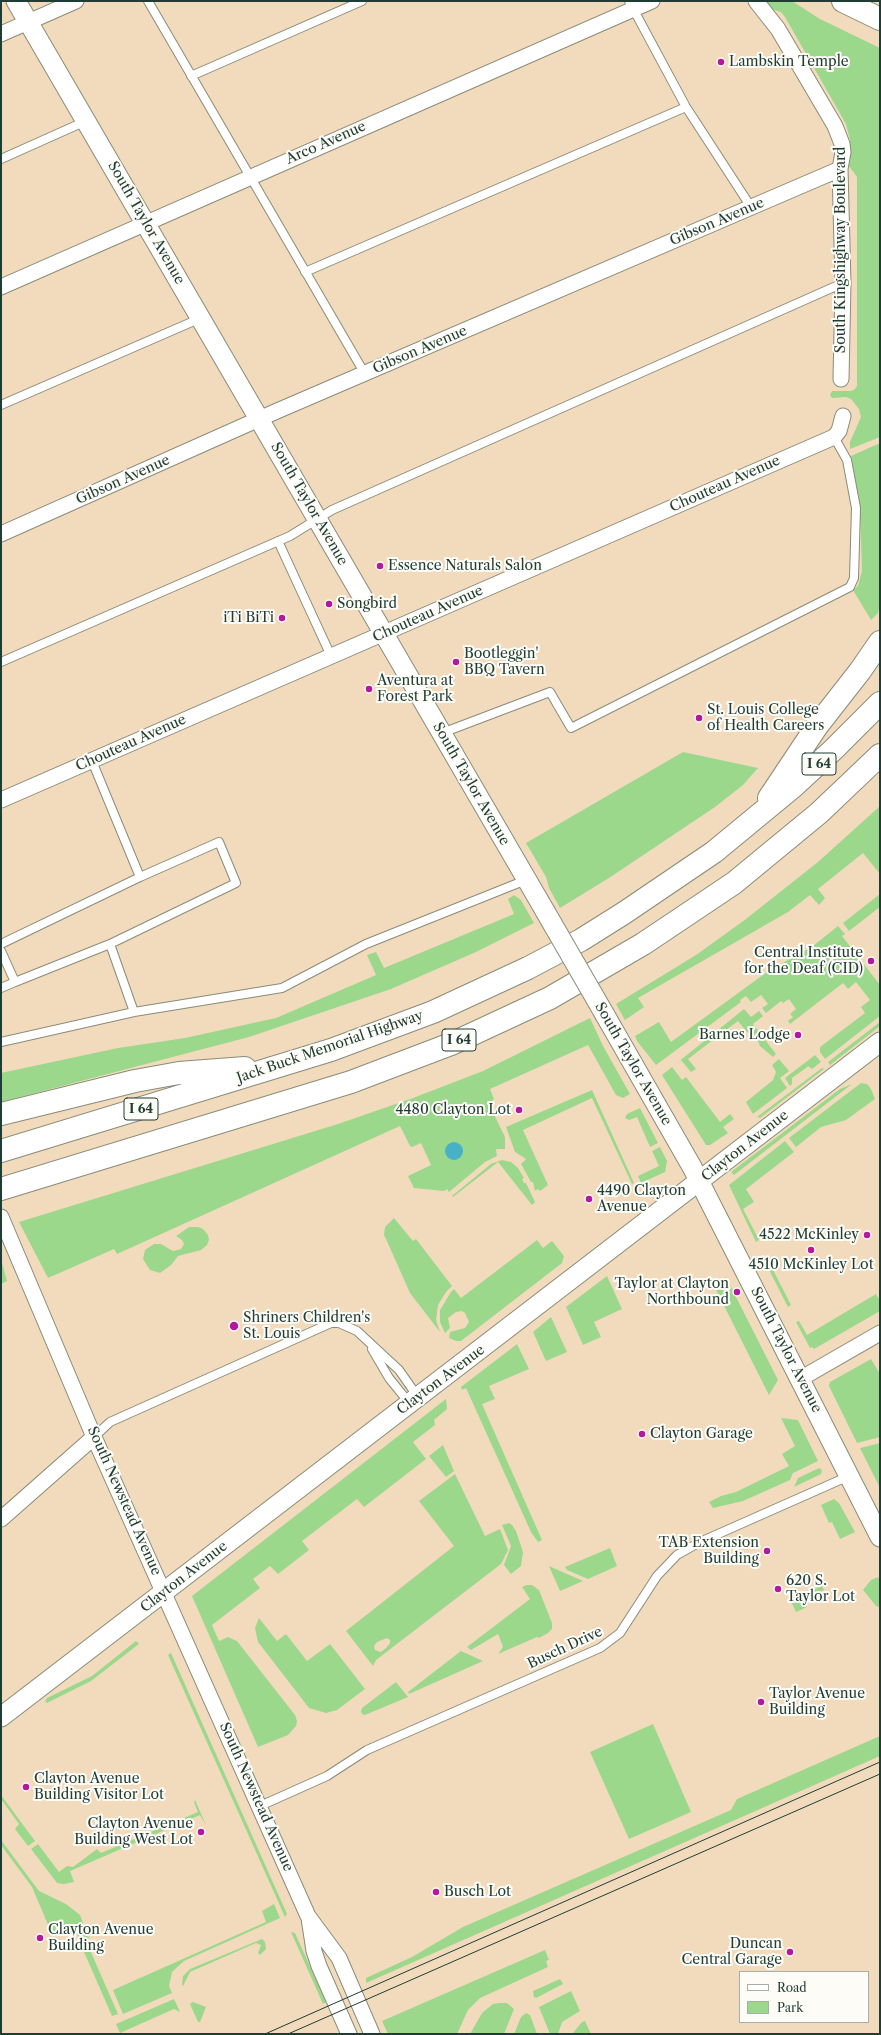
<!DOCTYPE html>
<style>
body{margin:0}
#map{position:relative;width:881px;height:2035px;overflow:hidden;background:#f2dbbc;font-family:"Libre Caslon Text",serif}
canvas{display:block}
.frame{position:absolute;inset:0;border:2px solid #1f3d34;pointer-events:none}
.legend{position:absolute;left:739px;top:1971px;width:130px;height:52px;box-sizing:border-box;background:#fdfcf7;border:1px solid #a4b0a9;margin:0;padding:5px 7px;list-style:none;font-size:12px;color:#1f3d34}
.legend li{display:flex;align-items:center;gap:8px;height:20px}
.legend b{width:20px;border:1px solid #a4b0a9}
</style>
<div id="map">
<canvas width="881" height="2035"></canvas>
<div class="frame"></div>
<ul class="legend">
<li><b style="height:5px;background:#fff"></b>Road</li>
<li><b style="height:11px;background:#9cd88c"></b>Park</li>
</ul>
</div>
<script>
const ctx = document.querySelector('canvas').getContext('2d');
ctx.lineJoin = 'round';
function fill(path, color) {
  ctx.fillStyle = color;
  ctx.fill(path, 'evenodd');
}
function shape(rows) {
  const path = new Path2D();
  for (const r of rows) {
    if (r.length === 3) {
      path.moveTo(r[0] + r[2], r[1]);
      path.arc(r[0], r[1], r[2], 0, 2 * Math.PI);
      continue;
    }
    path.moveTo(r[0], r[1]);
    for (let i = 2; i < r.length; i += 2) path.lineTo(r[i], r[i + 1]);
  }
  return path;
}
function stroke(path, color, width, dash) {
  ctx.strokeStyle = color;
  ctx.lineWidth = width;
  ctx.lineCap = dash ? 'butt' : 'round';
  ctx.setLineDash(dash || []);
  ctx.stroke(path);
}
function label(font, color, halo, rows, align = 'center') {
  ctx.font = font + ' "Libre Caslon Text",serif';
  ctx.lineWidth = 4;
  ctx.setLineDash([]);
  ctx.textBaseline = 'middle';
  ctx.strokeStyle = halo;
  ctx.fillStyle = color;
  for (const [text, x, y, turn = 0] of rows) {
    ctx.save();
    ctx.translate(x, y);
    ctx.rotate((+turn || 0) * Math.PI / 180);
    ctx.textAlign = isNaN(turn) ? turn : align;
    if (halo) ctx.strokeText(text, 0, 0);
    ctx.fillText(text, 0, 0);
    ctx.restore();
  }
}
const green = shape([
 [763,1,792,1,820,19,880,48,880,437,850,449,850,442,861,417,859,409,851,399,846,397,832,398,830,395,832,391,850,391,854,390,857,386,857,177,849,166,850,140,846,124,785,17,781,12,771,9],
 [880,443,880,604,878,613,871,620,853,590,858,586,862,571,860,508,851,456],
 [683,752,758,768,743,785,715,807,609,878,560,908,549,888,546,877,526,843],
 [880,806,880,874,863,853,818,889,825,898,819,905,810,895,788,912,638,998,644,1007,625,1020,616,1004,696,955,746,919,818,862],
 [880,894,880,907,849,931,843,923],
 [514,895,521,900,534,923,476,952,391,989,249,1037,1,1102,1,1073,118,1048,185,1038,276,1018,376,975,367,955,376,952,384,968,514,914,508,899],
 [838,926,845,934,842,936,880,985,880,1016,825,1059,820,1052,820,1047,865,1013,861,1007,870,1000,856,982,848,989,843,983,790,1024,788,1021,793,1017,790,1014,796,1009,789,999,783,1003,781,1001,766,1013,762,1008,768,1004,761,995,751,1002,746,996,740,1000,741,1002,656,1065,637,1041,635,1036,659,1022,671,1042,767,972,813,946],
 [744,1009,751,1017,759,1011,763,1016,753,1024,776,1054,773,1057,760,1046,756,1036,747,1032,738,1021,688,1059,696,1069,691,1072,681,1060,672,1067,682,1080,686,1077,720,1122,730,1114,734,1119,723,1127,728,1133,710,1145,706,1145,662,1075],
 [590,1018,603,1046,630,1094,623,1098,616,1095,588,1045,490,1089,494,1099,489,1104,505,1137,505,1149,496,1149,497,1156,485,1162,449,1192,447,1189,444,1191,414,1188,408,1176,431,1165,421,1143,412,1147,410,1146,400,1126,117,1254,114,1249,48,1278,19,1222,338,1124,413,1098,483,1071],
 [880,1022,880,1026,830,1065,828,1062],
 [815,1055,821,1062,812,1069,808,1066,806,1068,792,1078,792,1084,790,1086,785,1078],
 [779,1059,789,1071,780,1078,787,1088,753,1114,746,1102,773,1080,776,1072,772,1065],
 [822,1068,824,1069,760,1118,757,1117],
 [861,1083,867,1084,871,1089,875,1099,846,1120,821,1127,796,1147,789,1138],
 [852,1084,734,1175,731,1172,840,1089],
 [592,1090,634,1183,632,1184,592,1098,523,1130,548,1185,540,1191,538,1189,535,1191,533,1182,531,1182,521,1164,526,1159,515,1152,506,1127],
 [640,1108,658,1143,650,1147,637,1117,629,1120,625,1118,627,1114],
 [785,1141,794,1152,746,1189,754,1202,743,1209,759,1240,756,1242,729,1185],
 [660,1147,667,1161,665,1172,641,1183,638,1176,659,1166,652,1151],
 [502,1160,511,1162,518,1168,524,1178,522,1179,524,1183,526,1183,535,1202,532,1205,498,1162,453,1197,452,1196,491,1164],
 [394,1218,413,1241,416,1239,452,1286,446,1292,438,1305,436,1320,440,1332,410,1293,386,1239,384,1235,385,1227],
 [189,1227,198,1227,203,1229,208,1235,209,1240,207,1245,201,1250,178,1256,171,1265,160,1273,150,1270,143,1259,145,1250,154,1244,161,1244,173,1251,181,1249,184,1244,182,1240,176,1236],
 [537,1240,543,1248,552,1241,564,1256,562,1263,461,1341,456,1341,449,1338,450,1332,465,1328,469,1322,465,1313,462,1311,456,1312,448,1318,450,1328,445,1333,440,1322,440,1310,451,1292,454,1289,461,1298],
 [1,1259,7,1281,1,1284],
 [768,1260,791,1305,788,1307,765,1262],
 [607,1276,622,1309,594,1322,601,1337,583,1345,566,1307],
 [726,1277,778,1380,769,1395,713,1284],
 [876,1294,878,1298,880,1297,880,1311,814,1349,812,1347,810,1348,796,1322,799,1321,807,1335],
 [551,1317,567,1352,546,1361,533,1332],
 [517,1344,529,1369,489,1386,495,1399,482,1404,542,1540,538,1542,531,1532,466,1388,462,1390,461,1387],
 [871,1359,880,1374,880,1437,857,1443,829,1386,830,1382],
 [446,1399,447,1409,434,1420,435,1425,413,1442,426,1459,364,1507,357,1499,302,1541,309,1550,278,1574,270,1566,253,1579,260,1588,212,1625,219,1641,228,1637,237,1641,295,1715,297,1721,296,1726,288,1735,258,1747,192,1596],
 [781,1418,798,1420,818,1461,793,1473,790,1480,743,1501,713,1508,709,1502,721,1496,736,1492,789,1466,782,1454,795,1446],
 [880,1443,880,1488,860,1448],
 [443,1445,454,1471,446,1477,429,1456],
 [819,1468,822,1470,821,1474,794,1487,798,1478],
 [455,1474,485,1536,500,1529,508,1550,501,1564,376,1660,373,1666,346,1631,454,1546,419,1501],
 [387,1638,390,1640,390,1643,386,1648,381,1652,375,1650,374,1646,377,1642],
 [834,1499,839,1503,855,1532,840,1539,832,1522,829,1523,821,1505],
 [509,1523,512,1525,516,1531,523,1552,521,1566,511,1574,504,1565,511,1546,502,1525],
 [610,1548,617,1566,588,1579,567,1570,565,1567],
 [549,1566,583,1581,560,1591],
 [878,1577,880,1582,880,1606,877,1607,863,1590,871,1580],
 [527,1585,532,1585,539,1590,552,1623,552,1629,548,1633,539,1638,537,1637,498,1654,503,1647,498,1634,471,1650,467,1647,530,1599,522,1587],
 [822,1586,824,1590,804,1600,807,1607,796,1612,790,1599],
 [259,1618,277,1641,286,1634,307,1661,330,1644,365,1689,337,1710,326,1713,309,1708,258,1642,255,1628],
 [136,1641,139,1644,91,1681,47,1703,45,1701,47,1698,92,1676],
 [461,1651,483,1661,409,1694,408,1692],
 [171,1653,287,1914,285,1917,168,1655],
 [396,1682,408,1697,365,1715,362,1714,361,1711,362,1708],
 [653,1724,691,1812,629,1839,590,1752],
 [880,1736,880,1756,366,1983,366,1978,412,1957,463,1927,731,1810,737,1799],
 [1,1795,35,1841,28,1846,15,1829,19,1824,1,1799],
 [195,1800,206,1825,200,1815,70,1871,74,1882,64,1884,57,1883,31,1849,38,1844,59,1872,67,1866,73,1867,97,1849,101,1853,198,1812,194,1802],
 [1,1840,39,1891,66,1904,80,1915,89,1938,80,1941,73,1925,52,1934,32,1887,1,1845],
 [274,1904,280,1918,184,1961,172,1972,169,1986,172,1993,123,2014,113,1990,266,1922,262,1911],
 [291,1932,295,1933,326,2002,323,2004],
 [262,1939,265,1942,266,1949,260,1955,258,1953,261,1945,256,1943,190,1972,183,1986,182,1985,183,1976,190,1969],
 [90,1950,118,2014,112,2016,84,1952],
 [545,1950,549,1960,546,1961,548,1967,480,1998,468,2010,457,2034,388,2034,382,2021],
 [560,1979,563,1984,536,1998,534,1997,533,1991],
 [571,1991,580,2011,562,2022,558,2034,550,2034,539,2007],
 [174,1999,180,2012,174,2009,120,2033,116,2024],
 [193,2002,206,2007,200,2022,198,2022,190,2004],
 [500,2003,507,2003,514,2009,504,2034,470,2034,482,2013,493,2004],
 [526,2013,530,2015,537,2034,514,2034,521,2017],
 [585,2021,591,2034,572,2034,582,2022]
]);
const water = shape([
 [454,1151,9]
]);
const service = shape([
 [148,1,365,374],
 [629,1,686,107,751,207],
 [191,76,362,1],
 [1,159,86,121],
 [305,272,686,107],
 [1,405,201,318],
 [278,541,331,656],
 [1,662,290,536,332,510,843,283],
 [442,733,550,692,571,728,850,587,854,578,856,508,847,460,834,437],
 [92,761,140,877,219,842,236,883,110,944,134,1012,282,988,366,944,526,880],
 [1,944,140,877],
 [1,951,15,982,1,988],
 [15,982,110,944],
 [1,1042,134,1012],
 [372,1349,389,1378,410,1404],
 [94,1437,110,1422,331,1323,339,1323,357,1331,399,1370,418,1397],
 [260,1806,327,1776,367,1750,600,1648,620,1633,657,1576,677,1555,700,1542,849,1476]
]);
const minor = shape([
 [756,1,778,29,835,126,842,144,843,152,840,169,843,283,841,379],
 [1,34,76,1],
 [1,287,652,1],
 [1,534,277,411,840,169],
 [1,800,834,437,839,431,843,416],
 [1,1217,94,1437,308,1916,339,1958,372,2034],
 [800,1379,880,1333],
 [1,1519,94,1437],
 [309,1918,314,1951,319,1966,349,2034]
]);
const tertiary = shape([
 [16,1,545,911],
 [605,1015,692,1167,880,1537],
 [1,1717,880,1042]
]);
const primary = shape([
 [843,1,880,19]
]);
const motorway = shape([
 [769,798,817,726,860,671,880,642],
 [1,1114,135,1081,179,1073,245,1068],
 [1,1151,331,1050,433,1012,528,968,581,940,624,913,714,852,794,786,834,749,880,703],
 [1,1189,351,1082,451,1044,550,998,643,944,734,883,819,813,880,755]
]);
const tram = shape([
 [265,2034,880,1762],
 [288,2034,880,1774]
]);
const tertiaryBridge = shape([
 [545,911,605,1015]
]);
const markers = [
 [721,62,4,"#b5179e"],
 [380,566,4,"#b5179e"],
 [329,604,4,"#b5179e"],
 [282,618,4,"#b5179e"],
 [456,662,4,"#b5179e"],
 [369,689,4,"#b5179e"],
 [699,718,4,"#b5179e"],
 [871,961,4,"#b5179e"],
 [798,1035,4,"#b5179e"],
 [519,1110,4,"#b5179e"],
 [589,1199,4,"#b5179e"],
 [867,1235,4,"#b5179e"],
 [811,1250,4,"#b5179e"],
 [737,1292,4,"#b5179e"],
 [234,1326,5,"#b5179e"],
 [642,1434,4,"#b5179e"],
 [767,1551,4,"#b5179e"],
 [778,1589,4,"#b5179e"],
 [761,1702,4,"#b5179e"],
 [26,1787,4,"#b5179e"],
 [201,1832,4,"#b5179e"],
 [436,1892,4,"#b5179e"],
 [40,1938,4,"#b5179e"],
 [790,1952,4,"#b5179e"]
];
const shields = [
 [819,764,34],
 [459,1040,34],
 [141,1109,34]
];
const shieldNames = [
 ["I 64",819,764],
 ["I 64",459,1040],
 ["I 64",141,1109]
];
const poiNames = [
 ["Lambskin Temple",729,62],
 ["Essence Naturals Salon",388,566],
 ["Songbird",337,604],
 ["iTi BiTi",274,618,"right"],
 ["Bootleggin'",464,654],
 ["BBQ Tavern",464,670],
 ["Aventura at",377,681],
 ["Forest Park",377,697],
 ["St. Louis College",707,710],
 ["of Health Careers",707,726],
 ["Central Institute",863,953,"right"],
 ["for the Deaf (CID)",863,969,"right"],
 ["Barnes Lodge",790,1035,"right"],
 ["4480 Clayton Lot",511,1110,"right"],
 ["4490 Clayton",597,1191],
 ["Avenue",597,1207],
 ["4522 McKinley",859,1235,"right"],
 ["4510 McKinley Lot",811,1265,"center"],
 ["Taylor at Clayton",729,1284,"right"],
 ["Northbound",729,1300,"right"],
 ["Shriners Children's",243,1318],
 ["St. Louis",243,1334],
 ["Clayton Garage",650,1434],
 ["TAB Extension",759,1543,"right"],
 ["Building",759,1559,"right"],
 ["620 S.",786,1581],
 ["Taylor Lot",786,1597],
 ["Taylor Avenue",769,1694],
 ["Building",769,1710],
 ["Clayton Avenue",34,1779],
 ["Building Visitor Lot",34,1795],
 ["Clayton Avenue",193,1824,"right"],
 ["Building West Lot",193,1840,"right"],
 ["Busch Lot",444,1892],
 ["Clayton Avenue",48,1930],
 ["Building",48,1946],
 ["Duncan",782,1944,"right"],
 ["Central Garage",782,1960,"right"]
];
const streetNames = [
 ["Arco Avenue",326,143,-24],
 ["Gibson Avenue",717,222,-23],
 ["South Taylor Avenue",146,223,60],
 ["South Kingshighway Boulevard",841,250,-90],
 ["Gibson Avenue",420,350,-23],
 ["Gibson Avenue",123,480,-24],
 ["Chouteau Avenue",725,484,-24],
 ["South Taylor Avenue",309,504,60],
 ["Chouteau Avenue",428,614,-24],
 ["Chouteau Avenue",131,743,-24],
 ["South Taylor Avenue",471,784,60],
 ["Jack Buck Memorial Highway",330,1047,-19],
 ["South Taylor Avenue",633,1064,60],
 ["Clayton Avenue",745,1146,-38],
 ["South Taylor Avenue",786,1350,63],
 ["Clayton Avenue",441,1380,-37],
 ["South Newstead Avenue",124,1501,66],
 ["Clayton Avenue",184,1577,-38],
 ["Busch Drive",565,1648,-25],
 ["South Newstead Avenue",256,1797,66]
];
fill(green, '#9cd88c');
fill(water, '#47b2c5');
stroke(service, '#888c78', 10);
stroke(minor, '#888c78', 17);
stroke(tertiary, '#888c78', 21);
stroke(primary, '#888c78', 24);
stroke(motorway, '#888c78', 24);
stroke(service, '#fff', 8);
stroke(minor, '#fff', 15);
stroke(tertiary, '#fff', 19);
stroke(primary, '#fff', 22);
stroke(motorway, '#fff', 22);
stroke(tram, '#1f3d34', 1);
stroke(tertiaryBridge, '#888c78', 21, []);
stroke(tertiaryBridge, '#fff', 19);
for (const [x, y, r, color] of markers) {
  const dot = new Path2D();
  dot.arc(x, y, r, 0, 2 * Math.PI);
  ctx.fillStyle = color;
  ctx.fill(dot);
  stroke(dot, '#fdfcf7', 1.5);
}
for (const [x, y, w] of shields) {
  const box = new Path2D();
  box.roundRect(x - w / 2, y - 11, w, 22, 3);
  ctx.fillStyle = '#fdfcf7';
  ctx.fill(box);
  stroke(box, '#1f3d34', 1);
}
label('bold 13px', '#1f3d34', null, shieldNames);
label('14px', '#1f3d34', '#fdfcf7', poiNames, 'left');
label('14px', '#1f3d34', '#fdfcf7', streetNames);
</script>
